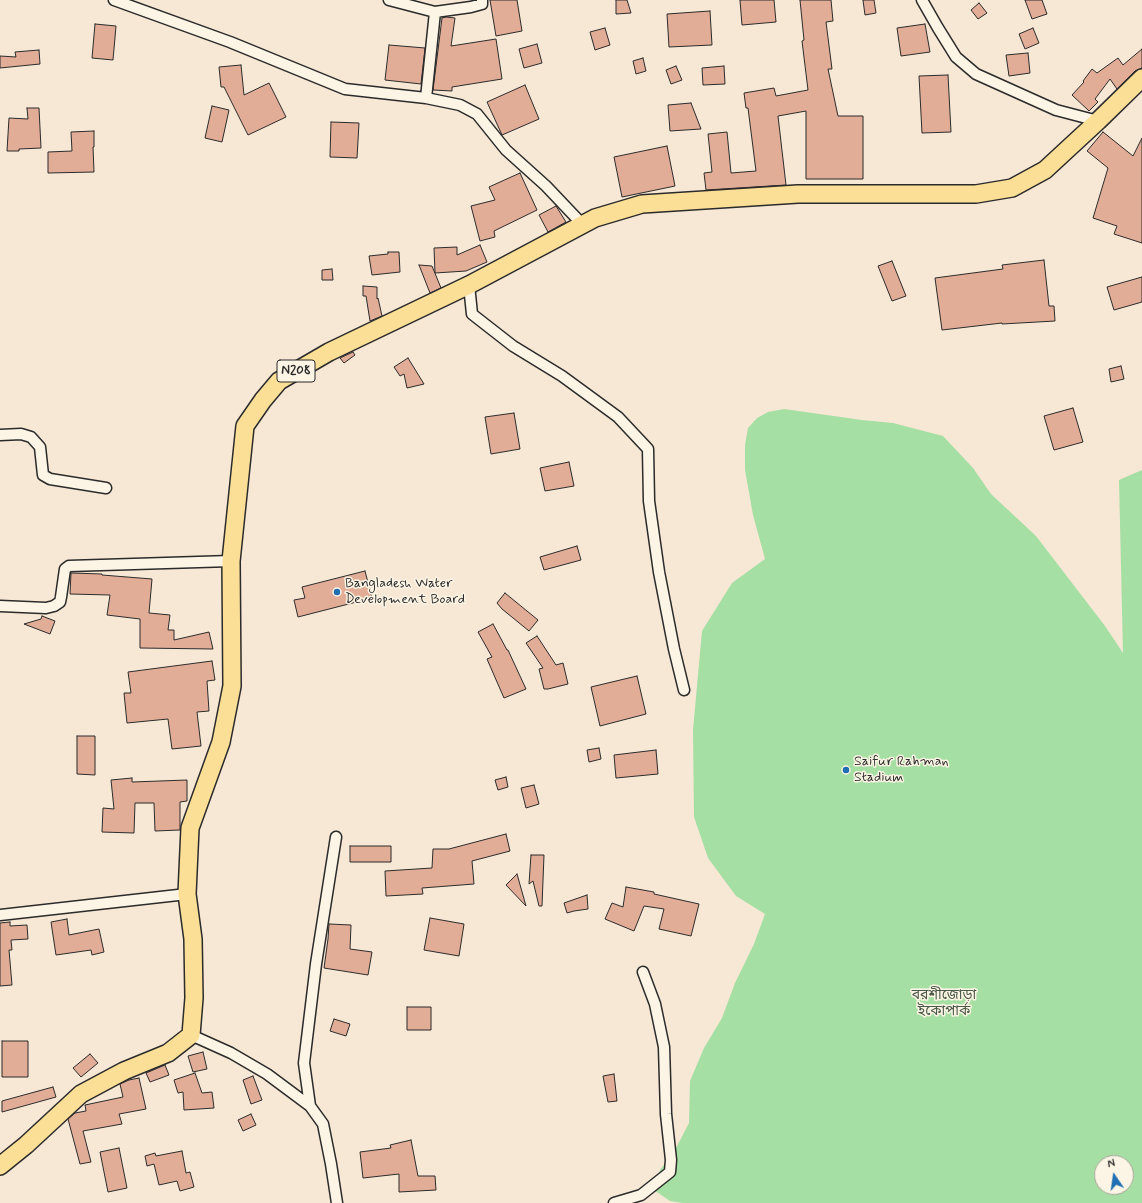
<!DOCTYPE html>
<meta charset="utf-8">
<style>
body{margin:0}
#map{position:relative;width:1142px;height:1203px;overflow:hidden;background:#f7e7d5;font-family:Mynerve,sans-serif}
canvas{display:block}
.north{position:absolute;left:1094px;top:1155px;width:40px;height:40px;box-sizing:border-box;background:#fcf5e5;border:1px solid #a8a49b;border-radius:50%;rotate:347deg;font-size:11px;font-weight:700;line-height:16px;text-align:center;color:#2b2b2b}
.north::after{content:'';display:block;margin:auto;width:14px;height:18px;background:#1f6fb2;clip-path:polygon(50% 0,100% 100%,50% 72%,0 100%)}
</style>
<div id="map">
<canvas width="1142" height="1203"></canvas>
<div class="north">N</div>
</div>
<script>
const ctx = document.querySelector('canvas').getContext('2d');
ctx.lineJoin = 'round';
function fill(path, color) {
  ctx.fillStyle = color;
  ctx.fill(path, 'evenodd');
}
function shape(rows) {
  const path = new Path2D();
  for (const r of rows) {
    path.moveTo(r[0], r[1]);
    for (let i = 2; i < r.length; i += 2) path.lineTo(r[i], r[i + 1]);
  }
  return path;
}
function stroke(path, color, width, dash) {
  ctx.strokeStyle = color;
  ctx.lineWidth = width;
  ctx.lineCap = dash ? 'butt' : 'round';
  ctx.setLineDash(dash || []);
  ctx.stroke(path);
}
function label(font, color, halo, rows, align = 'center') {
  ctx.font = font + ' Mynerve,"Noto Sans Bengali",sans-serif';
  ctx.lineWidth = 3;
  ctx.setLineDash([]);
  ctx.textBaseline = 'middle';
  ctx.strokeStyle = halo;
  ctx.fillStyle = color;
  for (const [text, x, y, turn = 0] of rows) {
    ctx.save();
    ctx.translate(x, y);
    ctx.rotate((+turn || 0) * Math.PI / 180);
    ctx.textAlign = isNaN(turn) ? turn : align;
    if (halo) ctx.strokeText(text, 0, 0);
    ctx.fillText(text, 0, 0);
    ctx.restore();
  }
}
const green = shape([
 [784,409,862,420,893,423,943,436,973,468,991,494,1036,536,1105,626,1123,653,1119,480,1142,470,1142,1203,683,1203,670,1201,654,1190,660,1170,676,1148,689,1123,690,1081,704,1048,722,1018,735,983,754,944,765,914,736,896,708,858,694,817,693,730,702,631,732,583,765,559,753,515,745,470,745,445,748,428,757,418,768,412],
 [1102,1163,1126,1163,1126,1187,1102,1187]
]);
const building = shape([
 [490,0,517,0,522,31,496,36,490,0],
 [616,0,627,0,631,13,616,14,616,0],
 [740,0,774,0,776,22,742,25,740,0],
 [800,0,831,0,833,21,826,22,832,69,828,69,838,116,863,116,863,179,806,179,806,111,778,116,786,185,706,190,704,173,712,172,708,134,727,132,731,173,756,171,748,108,746,108,744,93,774,88,776,96,808,90,802,41,804,40,800,0],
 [863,0,874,0,876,13,865,15,863,0],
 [1025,0,1042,0,1047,14,1032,19,1025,0],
 [979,3,987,13,978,19,971,10,979,3],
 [710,11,712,45,669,47,667,14,710,11],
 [446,17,455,18,451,46,496,39,502,79,452,87,452,91,433,90,442,18,446,17],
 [95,24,116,26,113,60,92,58,95,24],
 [925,24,930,52,901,56,897,28,925,24],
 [605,28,610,45,595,50,590,32,605,28],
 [1033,28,1039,43,1025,49,1019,34,1033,28],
 [537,44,542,63,524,68,519,49,537,44],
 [389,45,425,48,421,84,385,80,389,45],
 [1142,49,1142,68,1135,71,1117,89,1110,79,1095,99,1098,102,1089,111,1072,95,1084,82,1083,81,1092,69,1097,73,1118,58,1123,65,1142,49],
 [39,50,40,64,0,68,0,56,16,57,15,52,39,50],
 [1028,53,1030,73,1009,76,1006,55,1028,53],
 [643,58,646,71,636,74,633,61,643,58],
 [241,65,244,95,269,83,286,117,248,135,224,87,221,87,219,67,241,65],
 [676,66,682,80,671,84,666,70,676,66],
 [724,66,725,84,703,85,702,68,724,66],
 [948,75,951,132,922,133,919,76,948,75],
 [525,85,539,119,502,135,487,102,525,85],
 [691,103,701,129,670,131,668,105,691,103],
 [212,106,229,110,222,142,205,138,212,106],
 [27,108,39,108,41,148,19,149,19,151,7,151,9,118,28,119,27,108],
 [331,122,359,123,357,158,330,157,331,122],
 [94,131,94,147,93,147,94,172,48,173,48,152,72,151,71,132,94,131],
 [1103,132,1133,156,1142,138,1142,243,1114,234,1117,226,1093,218,1108,168,1087,151,1103,132],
 [667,146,675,186,622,197,614,157,667,146],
 [520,173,537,210,494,231,495,237,480,241,471,206,495,200,489,187,520,173],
 [556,206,566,222,548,232,539,215,556,206],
 [480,245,487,262,466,271,435,273,434,248,457,247,457,255,480,245],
 [388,252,399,252,400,272,372,275,369,256,388,254,388,252],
 [1044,260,1049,306,1054,306,1055,321,1002,324,1002,323,942,330,935,278,1003,269,1002,265,1044,260],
 [892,261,906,296,892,301,878,266,892,261],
 [419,265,432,266,441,288,430,293,419,265],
 [332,269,333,280,322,280,322,270,332,269],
 [1142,277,1142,302,1114,310,1107,287,1142,277],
 [363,286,377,287,377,299,378,298,382,316,370,321,366,296,363,296,363,286],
 [353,352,355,355,344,363,340,358,353,352],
 [408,358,424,384,407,388,404,374,400,376,394,367,408,358],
 [1121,366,1124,379,1111,382,1109,369,1121,366],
 [1073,408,1083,442,1054,450,1044,416,1073,408],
 [514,413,520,449,491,454,485,417,514,413],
 [569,462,574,486,545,491,540,468,569,462],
 [577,546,581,560,544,570,540,557,577,546],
 [365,571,372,598,298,617,294,600,305,598,302,587,365,571],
 [71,573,102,574,102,575,152,579,149,613,170,615,168,630,174,630,174,640,209,632,213,649,140,648,140,619,107,615,110,595,70,594,71,573],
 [505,593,538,620,529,631,502,609,497,603,505,593],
 [42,616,55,621,50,634,24,624,41,619,42,616],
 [493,624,507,650,508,650,526,689,504,698,487,659,492,657,478,632,493,624],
 [537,636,556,665,563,663,568,684,548,689,544,689,539,669,543,668,526,643,537,636],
 [212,661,215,680,207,681,209,711,197,712,201,746,172,749,168,719,127,723,124,693,131,693,128,672,212,661],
 [637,676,646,714,600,726,591,687,637,676],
 [77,736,95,736,95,775,77,774,77,736],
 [599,748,601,759,589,762,587,750,599,748],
 [656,750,658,774,616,778,614,755,656,750],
 [506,777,508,787,498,790,495,780,506,777],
 [132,778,132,782,187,780,187,801,180,802,180,830,155,831,154,803,135,803,134,833,102,832,103,808,114,809,111,780,132,778],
 [534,785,539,804,526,808,521,788,534,785],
 [506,834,510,851,472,861,474,884,422,888,423,894,386,896,385,871,432,868,433,849,449,849,506,834],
 [350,846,391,846,391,862,350,862,350,846],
 [531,855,544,855,542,906,539,906,533,881,529,884,531,855],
 [517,874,526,906,506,885,517,874],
 [626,887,654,892,654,894,699,904,691,936,659,929,664,909,644,906,634,931,605,919,612,903,623,907,626,887],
 [587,895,588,909,574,911,567,913,564,903,587,895],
 [430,918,464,924,459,956,424,950,430,918],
 [67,919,69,935,99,929,104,952,92,955,91,950,56,955,51,922,67,919],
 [10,922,10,926,27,925,28,939,11,940,12,950,9,950,12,985,0,986,0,923,10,922],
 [329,924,351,925,350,949,372,952,368,975,324,968,328,939,329,924],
 [407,1007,431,1007,431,1030,407,1030,407,1007],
 [334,1019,350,1024,346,1036,330,1031,334,1019],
 [2,1041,28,1041,28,1077,2,1077,2,1041],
 [203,1052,207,1069,193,1072,188,1056,203,1052],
 [90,1054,98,1063,81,1077,73,1068,90,1054],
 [165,1065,169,1075,150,1082,146,1073,165,1065],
 [195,1073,202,1093,212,1092,214,1108,184,1110,183,1092,178,1093,174,1080,195,1073],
 [614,1074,617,1101,608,1102,603,1076,614,1074],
 [253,1076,262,1100,251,1104,243,1080,253,1076],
 [139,1078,146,1109,119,1114,122,1124,83,1131,91,1162,80,1164,68,1119,75,1113,86,1111,85,1105,123,1097,120,1084,129,1080,139,1078],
 [53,1087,56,1097,2,1112,2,1101,53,1087],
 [251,1114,256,1125,243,1131,238,1120,251,1114],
 [411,1140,418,1176,435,1176,436,1190,399,1192,399,1174,363,1178,360,1152,391,1148,390,1145,411,1140],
 [119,1148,127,1188,108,1192,100,1152,119,1148],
 [182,1151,186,1173,190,1172,194,1187,180,1191,177,1181,159,1185,154,1164,147,1166,145,1156,155,1153,156,1156,182,1151]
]);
const minor = shape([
 [114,0,230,42,345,89,426,98,460,105,477,114,506,150,546,186,583,225],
 [389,0,435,12,471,7,482,4,482,0],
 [922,0,938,28,956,57,976,74,1056,110,1098,121],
 [426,98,435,12],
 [469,285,472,314,513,346,562,376,618,417,648,449,649,501,659,572,674,649,684,690],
 [0,435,21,434,31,437,40,447,43,475,50,479,106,488],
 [0,606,46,608,54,606,60,602,61,597,65,569,69,566,231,561],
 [0,915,187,894],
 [191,1035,231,1053,267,1074,310,1106,323,1124,331,1164,337,1203],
 [310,1106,304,1063,316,964,336,837],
 [614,1203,641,1195,670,1172,671,1160,666,1114,664,1047,655,1004,643,972]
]);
const trunk = shape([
 [0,1166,26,1145,81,1094,124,1071,168,1053,191,1035,194,998,193,939,187,894,190,828,221,742,232,686,231,561,245,426,263,400,279,381,329,352,469,285,595,218,642,204,798,194,976,194,1012,188,1045,170,1098,121,1142,78]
]);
const markers = [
 [337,592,4,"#1f6fb2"],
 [846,770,4,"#1f6fb2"]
];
const shields = [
 [296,371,38]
];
const shieldNames = [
 ["N208",296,371]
];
const poiNames = [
 ["Bangladesh Water",345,584],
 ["Development Board",345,600],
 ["Saifur Rahman",854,762],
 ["Stadium",854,778]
];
const parkNames = [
 ["বরশীজোড়া",944,996],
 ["ইকোপার্ক",944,1012]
];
fill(green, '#a6dfa4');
fill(building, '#e2ad97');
stroke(building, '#2b2b2b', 1);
stroke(minor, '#2b2b2b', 13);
stroke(trunk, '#2b2b2b', 20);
stroke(minor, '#fcf5e5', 10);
stroke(trunk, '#fbdf96', 17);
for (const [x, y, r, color] of markers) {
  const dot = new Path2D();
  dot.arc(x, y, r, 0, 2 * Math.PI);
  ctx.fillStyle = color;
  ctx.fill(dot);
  stroke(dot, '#fcf5e5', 1.5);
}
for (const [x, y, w] of shields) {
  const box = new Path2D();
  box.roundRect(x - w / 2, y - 11, w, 22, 3);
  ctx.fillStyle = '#fcf5e5';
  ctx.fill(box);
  stroke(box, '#2b2b2b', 1);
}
label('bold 13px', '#2b2b2b', null, shieldNames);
label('14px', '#2b2b2b', '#fcf5e5', poiNames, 'left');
label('14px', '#4a5849', '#fcf5e5', parkNames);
</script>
